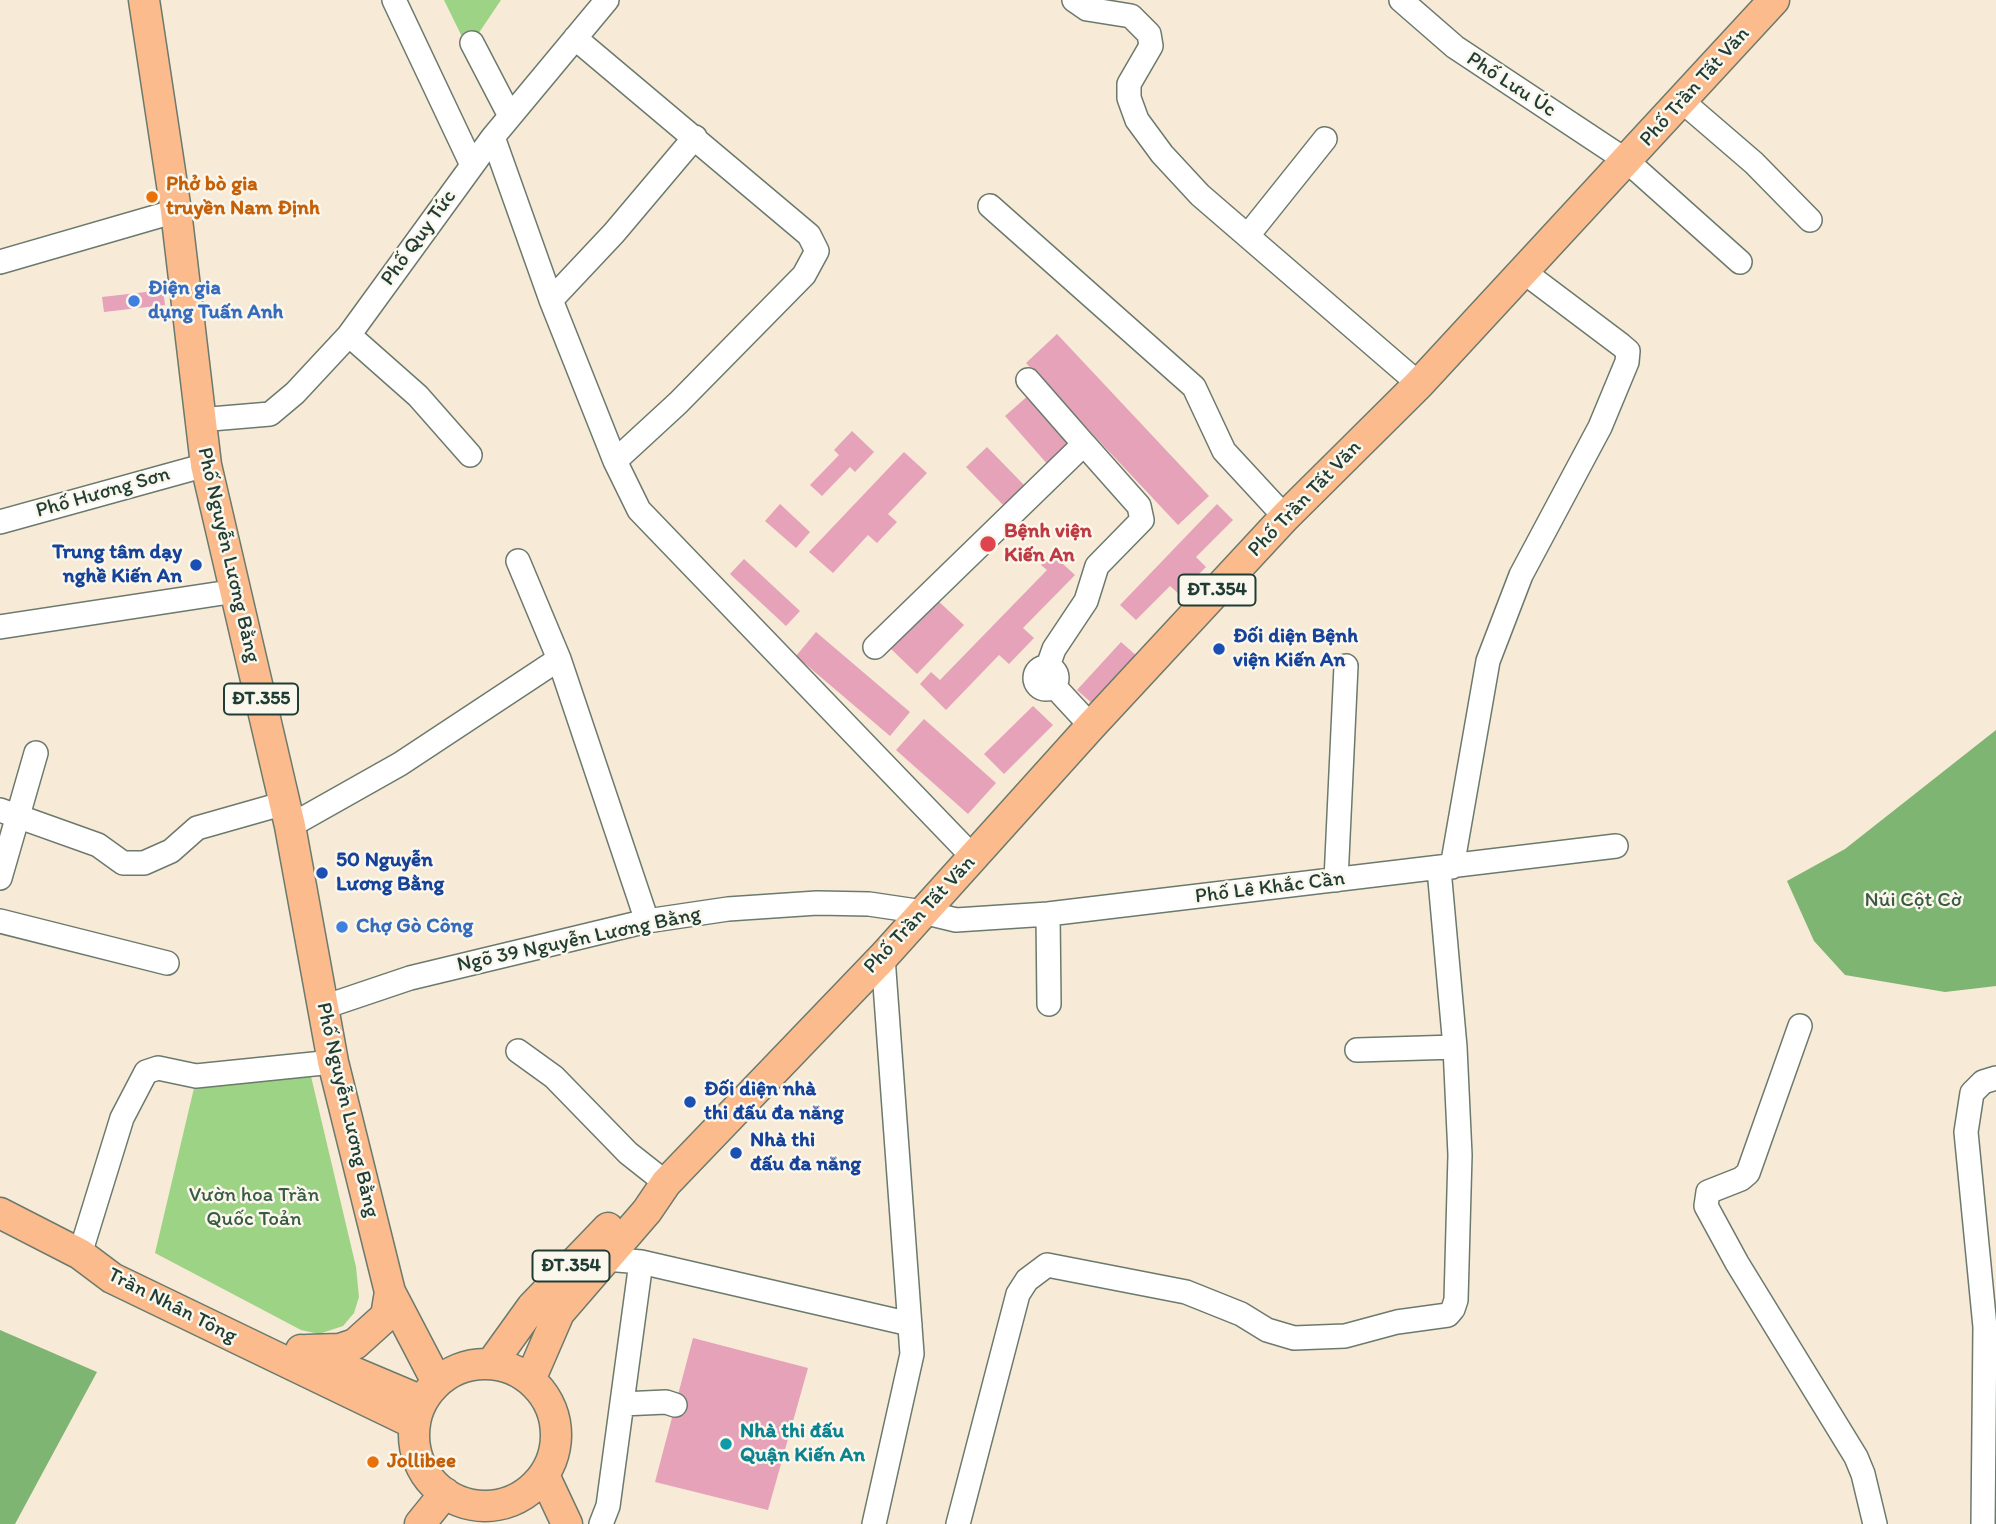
<!DOCTYPE html>
<meta charset="utf-8">
<style>
body{margin:0}
canvas{display:block;background:#f7ead6}
</style>
<canvas width="1996" height="1524"></canvas>
<script>
const ctx = document.querySelector('canvas').getContext('2d');
ctx.lineJoin = 'round';
function fill(path, color) {
  ctx.fillStyle = color;
  ctx.fill(path, 'evenodd');
}
function shape(rows) {
  const path = new Path2D();
  for (const r of rows) {
    if (r.length === 3) {
      path.moveTo(r[0] + r[2], r[1]);
      path.arc(r[0], r[1], r[2], 0, 2 * Math.PI);
      continue;
    }
    path.moveTo(r[0], r[1]);
    for (let i = 2; i < r.length; i += 2) path.lineTo(r[i], r[i + 1]);
  }
  return path;
}
function stroke(path, color, width, dash) {
  ctx.strokeStyle = color;
  ctx.lineWidth = width;
  ctx.lineCap = dash ? 'butt' : 'round';
  ctx.setLineDash(dash || []);
  ctx.stroke(path);
}
function label(font, color, halo, rows, align = 'center') {
  ctx.font = font + ' Itim,sans-serif';
  ctx.lineWidth = 5;
  ctx.setLineDash([]);
  ctx.textBaseline = 'middle';
  ctx.strokeStyle = halo;
  ctx.fillStyle = color;
  for (const [text, x, y, turn = 0] of rows) {
    ctx.save();
    ctx.translate(x, y);
    ctx.rotate((+turn || 0) * Math.PI / 180);
    ctx.textAlign = isNaN(turn) ? turn : align;
    if (halo) ctx.strokeText(text, 0, 0);
    ctx.fillText(text, 0, 0);
    ctx.restore();
  }
}
const green = shape([
 [444,0,501,0,468,49],
 [310,1072,356,1267,359,1297,354,1313,343,1326,319,1334,301,1330,155,1253,194,1088]
]);
const forest = shape([
 [1996,730,1996,986,1945,992,1845,975,1814,941,1787,881,1845,849],
 [0,1330,97,1372,15,1524,0,1524]
]);
const building = shape([
 [163,290,165,305,104,312,102,297],
 [1057,334,1209,496,1178,525,1026,363],
 [1030,394,1074,443,1049,466,1005,416],
 [852,431,874,452,855,472,850,467,822,496,810,485,839,455,834,450],
 [987,447,1026,487,1005,507,966,467],
 [904,452,927,473,888,514,897,522,877,543,868,535,833,573,809,552],
 [780,504,810,532,796,548,765,521],
 [1217,504,1233,520,1196,557,1206,567,1179,594,1170,586,1136,620,1120,605],
 [1052,554,1075,575,1023,628,1034,638,1009,664,999,655,946,710,920,684,931,672,940,680,1047,570,1041,565],
 [744,559,800,611,786,626,730,574],
 [936,599,964,625,917,674,890,648],
 [816,632,910,712,890,736,796,656],
 [1121,642,1138,657,1094,705,1077,690],
 [1033,706,1053,725,1004,774,984,754],
 [924,719,996,783,968,814,896,750],
 [693,1338,808,1368,768,1510,655,1482]
]);
const minor = shape([
 [394,0,472,165],
 [1074,0,1087,9,1131,16,1149,34,1151,46,1129,84,1129,98,1137,120,1162,154,1200,195,1419,384],
 [1401,0,1455,47,1627,161,1740,262],
 [575,38,809,235,817,251,804,275,678,403,615,461],
 [472,43,510,116],
 [1682,101,1754,163,1810,220],
 [493,137,551,300,615,461,639,510,973,857],
 [990,206,1194,387,1224,451,1285,517],
 [1249,234,1325,139],
 [0,262,176,211],
 [551,300,614,233,695,137],
 [349,335,418,396,470,455],
 [1028,380,1084,444],
 [199,420,270,414,295,393,349,335,493,137,607,0],
 [0,522,206,465],
 [518,561,559,659,647,921],
 [0,627,236,591],
 [875,647,1084,444,1139,506,1142,520,1097,566,1086,601,1054,649,1048,666],
 [1046,678,11],
 [1054,686,1091,726],
 [0,810,98,845,123,863,144,863,171,851,197,828,285,803],
 [290,826,400,764,559,659],
 [1452,867,1488,661,1521,575,1600,427,1627,362,1628,351,1621,345,1524,272],
 [0,878,36,753],
 [1336,880,1346,666],
 [1048,914,1049,1004],
 [0,921,167,963],
 [324,1007,410,978,647,921,728,909,817,903,869,904,923,912,956,920,1048,914,1616,846],
 [1800,1026,1748,1173,1741,1179,1708,1192,1706,1206,1737,1263,1856,1457,1863,1474,1875,1524],
 [1357,1050,1455,1047],
 [518,1051,554,1077,628,1153,666,1183],
 [80,1254,122,1118,146,1072,158,1068,196,1076,333,1062],
 [606,1259,641,1262,910,1324],
 [622,1404,666,1402,675,1405],
 [601,1524,608,1506,641,1262],
 [874,1524,912,1354,883,957],
 [958,1524,1018,1294,1027,1280,1047,1265,1186,1292,1241,1314,1267,1330,1294,1338,1345,1336,1397,1322,1448,1315,1453,1309,1456,1300,1460,1155,1455,1047,1439,869],
 [1983,1524,1985,1327,1966,1132,1972,1093,1983,1082,1996,1078]
]);
const major = shape([
 [144,0,176,211,206,465,290,826,333,1062,390,1292,437,1382],
 [0,1213,80,1254,112,1278,415,1424],
 [301,1350,422,1401],
 [307,1350,340,1349,355,1344,386,1316,390,1292],
 [491,1364,532,1307,608,1228],
 [485,1435,71],
 [530,1380,559,1313,647,1211,666,1183,883,957,1091,726,1285,517,1419,384,1774,0],
 [544,1475,567,1524],
 [420,1524,445,1493]
]);
const markers = [
 [152,197,7,"#e8710a"],
 [134,301,7,"#3f7fe0"],
 [988,544,9,"#e0444e"],
 [196,565,7,"#1a4fb4"],
 [1219,649,7,"#1a4fb4"],
 [322,873,7,"#1a4fb4"],
 [342,927,7,"#3f7fe0"],
 [690,1102,7,"#1a4fb4"],
 [736,1153,7,"#1a4fb4"],
 [726,1444,7,"#0f9aa8"],
 [373,1462,7,"#e8710a"]
];
const shields = [
 [1217,590,77],
 [261,699,74],
 [571,1266,77]
];
const shieldNames = [
 ["ĐT.354",1217,590],
 ["ĐT.355",261,699],
 ["ĐT.354",571,1266]
];
const streetNames = [
 ["Phố Lưu Úc",1511,85,33],
 ["Phố Trần Tất Văn",1695,87,-48],
 ["Phố Quy Tức",419,238,-54],
 ["Phố Hương Sơn",103,493,-16],
 ["Phố Trần Tất Văn",1305,499,-46],
 ["Phố Nguyễn Lương Bằng",228,555,77],
 ["Phố Lê Khắc Cần",1270,888,-7],
 ["Phố Trần Tất Văn",920,915,-47],
 ["Ngõ 39 Nguyễn Lương Bằng",579,940,-12],
 ["Phố Nguyễn Lương Bằng",347,1110,77],
 ["Trần Nhân Tông",172,1306,27]
];
const foodNames = [
 ["Phở bò gia",166,185],
 ["truyền Nam Định",166,209],
 ["Jollibee",387,1462]
];
const shopNames = [
 ["Điện gia",148,289],
 ["dụng Tuấn Anh",148,313],
 ["Chợ Gò Công",356,927]
];
const healthNames = [
 ["Bệnh viện",1004,532],
 ["Kiến An",1004,556]
];
const transitNames = [
 ["Trung tâm dạy",182,553,"right"],
 ["nghề Kiến An",182,577,"right"],
 ["Đối diện Bệnh",1233,637],
 ["viện Kiến An",1233,661],
 ["50 Nguyễn",336,861],
 ["Lương Bằng",336,885],
 ["Đối diện nhà",704,1090],
 ["thi đấu đa năng",704,1114],
 ["Nhà thi",750,1141],
 ["đấu đa năng",750,1165]
];
const parkNames = [
 ["Núi Cột Cờ",1913,901],
 ["Vườn hoa Trần",254,1196],
 ["Quốc Toản",254,1220]
];
const cultureNames = [
 ["Nhà thi đấu",740,1432],
 ["Quận Kiến An",740,1456]
];
fill(green, '#9dd384');
fill(forest, '#7eb572');
fill(building, '#e5a2b9');
stroke(minor, '#6b7a6d', 26);
stroke(major, '#6b7a6d', 33);
stroke(minor, '#fff', 23);
stroke(major, '#fbbb8c', 30);
for (const [x, y, r, color] of markers) {
  const dot = new Path2D();
  dot.arc(x, y, r, 0, 2 * Math.PI);
  ctx.fillStyle = color;
  ctx.fill(dot);
  stroke(dot, '#fbf7ec', 2.5);
}
for (const [x, y, w] of shields) {
  const box = new Path2D();
  box.roundRect(x - w / 2, y - 15.5, w, 31, 5);
  ctx.fillStyle = '#fbf7ec';
  ctx.fill(box);
  stroke(box, '#1f3d34', 2);
}
label('bold 19px', '#1f3d34', null, shieldNames);
label('21px', '#1f3d34', '#fbf7ec', streetNames);
label('bold 21px', '#c56008', '#fbf7ec', foodNames, 'left');
label('bold 21px', '#366cbe', '#fbf7ec', shopNames, 'left');
label('bold 21px', '#be3a42', '#fbf7ec', healthNames, 'left');
label('bold 21px', '#164399', '#fbf7ec', transitNames, 'left');
label('21px', '#385b44', '#fbf7ec', parkNames);
label('bold 21px', '#0d838f', '#fbf7ec', cultureNames, 'left');
</script>
